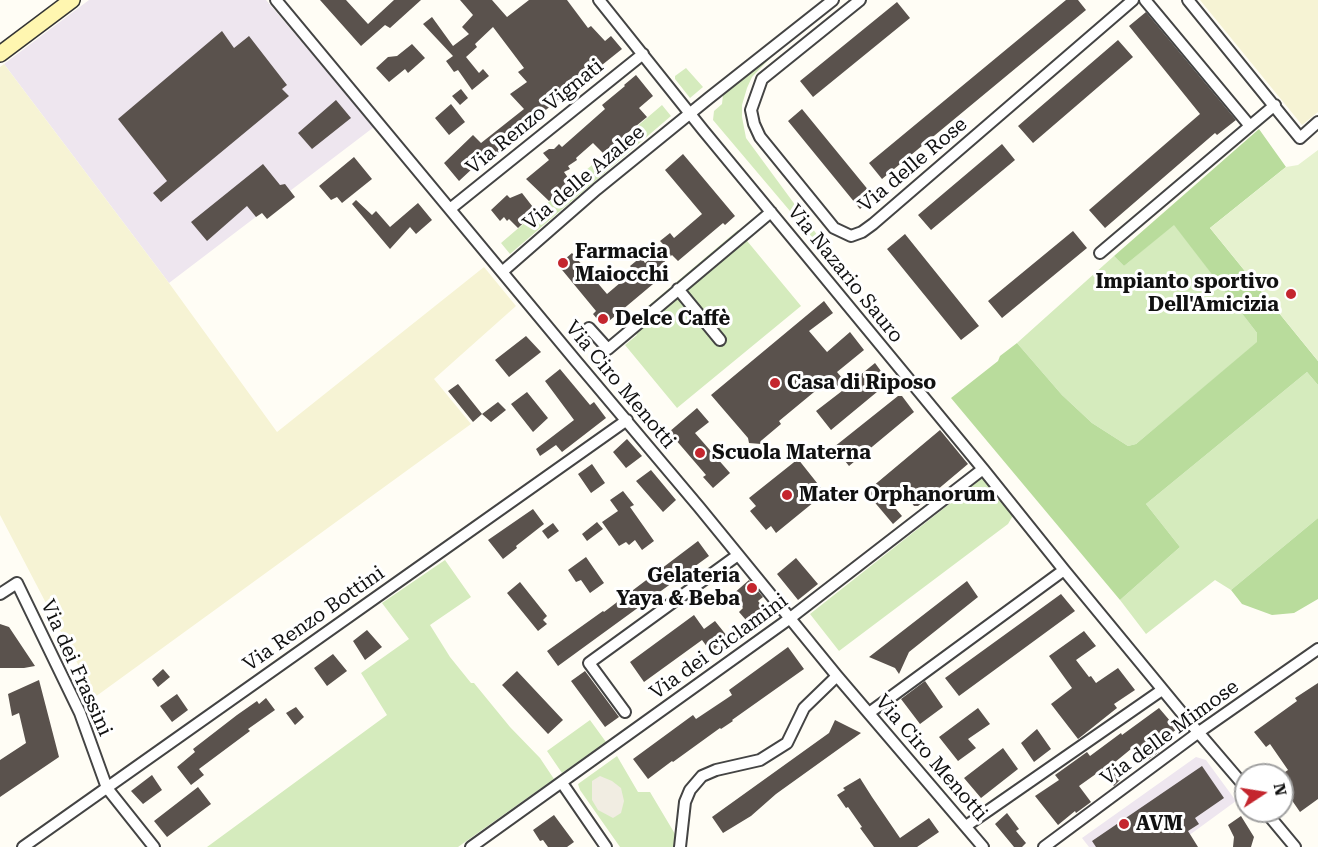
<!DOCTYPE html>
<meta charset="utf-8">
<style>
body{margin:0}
#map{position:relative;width:1318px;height:847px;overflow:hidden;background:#fffdf5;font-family:"Roboto Serif",serif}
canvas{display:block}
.north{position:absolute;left:1234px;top:763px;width:60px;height:60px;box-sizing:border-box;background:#fff;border:2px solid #a0a0a0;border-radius:50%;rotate:78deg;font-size:16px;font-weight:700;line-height:24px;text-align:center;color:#111}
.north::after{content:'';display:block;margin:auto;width:21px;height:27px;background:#c4262e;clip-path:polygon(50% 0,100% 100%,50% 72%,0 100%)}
</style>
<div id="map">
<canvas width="1318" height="847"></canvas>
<div class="north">N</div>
</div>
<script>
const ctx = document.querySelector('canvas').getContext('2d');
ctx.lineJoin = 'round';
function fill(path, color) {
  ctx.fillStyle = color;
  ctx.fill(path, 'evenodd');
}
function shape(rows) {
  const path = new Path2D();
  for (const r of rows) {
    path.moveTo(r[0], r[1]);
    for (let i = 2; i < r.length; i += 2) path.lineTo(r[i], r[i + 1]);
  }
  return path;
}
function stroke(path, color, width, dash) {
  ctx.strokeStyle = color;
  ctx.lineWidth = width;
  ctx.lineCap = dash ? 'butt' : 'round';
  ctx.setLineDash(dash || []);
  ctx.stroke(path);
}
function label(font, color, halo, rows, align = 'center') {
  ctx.font = font + ' "Roboto Serif",serif';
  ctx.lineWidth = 6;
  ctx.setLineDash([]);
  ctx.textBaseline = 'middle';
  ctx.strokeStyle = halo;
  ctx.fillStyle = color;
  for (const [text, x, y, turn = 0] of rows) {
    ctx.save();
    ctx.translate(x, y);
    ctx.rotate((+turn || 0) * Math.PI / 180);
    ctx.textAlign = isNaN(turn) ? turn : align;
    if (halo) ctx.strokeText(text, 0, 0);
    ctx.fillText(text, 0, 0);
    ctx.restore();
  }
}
const industrial = shape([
 [89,0,266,0,374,127,169,283,4,64],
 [1196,757,1206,760,1236,801,1173,847,1089,847,1082,838]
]);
const farmland = shape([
 [1200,0,1318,0,1318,112,1302,125],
 [4,64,169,283,277,432,484,267,516,306,434,379,471,424,95,697,0,515,0,67]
]);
const green = shape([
 [776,52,752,77,747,88,742,105,742,117,746,138,851,281,850,282,713,120,714,111,722,104,723,95],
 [686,68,703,87,690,98,675,79,675,76],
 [662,105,671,116,510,254,501,243],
 [1174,224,1257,333,1258,342,1136,444,1128,446,1092,423,1062,395,1017,343,1114,256,1124,266],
 [738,230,801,306,677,408,625,345,637,335,628,323],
 [1307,372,1318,385,1318,518,1231,590,1215,580,1146,634,1120,600,1180,547,1146,504],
 [986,475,1015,512,1008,524,839,651,810,614],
 [445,560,471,597,430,625,450,657,471,683,474,683,510,727,540,758,554,779,458,847,207,847,387,715,361,673,409,639,382,603],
 [590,720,606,742,562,773,547,751],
 [617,756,638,792,650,792,678,839,673,847,620,847,580,790,578,784]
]);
const forest = shape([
 [1259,129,1286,167,1210,228,1318,361,1318,385,1307,372,1146,504,1180,547,1120,600,951,398,998,361,1000,356,1017,343,1062,395,1092,423,1128,446,1136,444,1257,342,1257,333,1174,225,1124,266,1114,256],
 [1318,518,1318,599,1294,613,1272,615,1242,604,1231,590]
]);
const pitch = shape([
 [1318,150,1318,361,1210,228,1286,167,1298,165]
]);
const plaza = shape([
 [600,776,612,781,621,788,624,801,621,813,613,818,598,810,592,800,592,781]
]);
const building = shape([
 [320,0,346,0,368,24,394,0,421,0,390,28,385,25,361,46],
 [460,0,492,0,507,17,529,0,567,0,588,28,591,26,605,41,611,36,622,49,527,125,530,129,515,140,515,139,488,161,480,151,473,168,459,181,444,163,473,135,481,143,524,109,510,94,527,82,518,72,524,68,493,27,475,44,477,47,466,57,479,73,483,69,489,76,472,90,458,70,454,72,446,61,453,56,423,24,432,17,453,46,469,34,462,27,473,15],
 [1066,0,1078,0,1086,10,882,179,869,163],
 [897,2,910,18,813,97,800,81],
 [1146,12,1236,120,1217,135,1215,133,1105,228,1089,210,1200,114,1129,26],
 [222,31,234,48,249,36,287,85,282,89,289,96,161,202,153,193,167,181,118,119],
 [1118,40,1133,57,1033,143,1018,126],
 [412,44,425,58,408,73,405,69,389,82,376,68,388,57,397,56],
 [636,75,653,96,639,108,647,117,603,153,593,143,576,158,577,160,568,166,570,169,564,172,571,182,549,201,526,179,549,160,543,153,549,149,554,149,559,144,562,147,605,109,602,105,625,86,624,85],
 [461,89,468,98,460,105,452,96],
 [336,100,351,118,312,149,298,133],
 [451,104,465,122,449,135,435,118],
 [802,109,874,197,860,209,788,121],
 [1002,144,1015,160,931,230,918,215],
 [683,154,735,216,725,225,723,223,678,261,672,255,653,272,659,279,603,326,593,314,596,311,558,265,572,253,607,294,634,271,630,266,641,257,645,263,665,246,660,241,670,233,674,238,702,214,665,170],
 [354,157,372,179,342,203,337,197,331,200,319,186],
 [263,164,280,185,285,184,295,197,267,219,262,213,256,217,247,206,207,241,191,222],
 [522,193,536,211,518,228,509,219,507,221,504,217,500,221,491,210,507,195,510,198],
 [356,200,372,215,376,211,390,227,418,203,432,220,416,234,410,227,390,249,352,204],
 [1073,231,1087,248,1002,318,988,301],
 [905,234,979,326,961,340,887,249],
 [824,301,833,313,809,331,827,352,850,332,864,350,837,372,848,385,875,363,889,382,831,430,816,411,842,391,831,378,779,421,781,424,762,440,761,444,749,443,748,438,711,395],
 [526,336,541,352,509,377,495,360],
 [560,369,590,405,594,402,606,418,562,452,556,445,540,456,536,449,574,420,545,381],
 [458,384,482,414,473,422,448,391],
 [527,392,548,418,533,432,511,404],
 [898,396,902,396,914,412,849,466,834,447],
 [498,402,506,410,491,422,482,414],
 [697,408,709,422,695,433,730,473,713,488,703,477,706,475,669,432],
 [940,430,968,464,918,506,914,506,903,490,890,502,902,516,893,524,866,492],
 [627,439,642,456,626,468,613,452],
 [798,459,825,493,776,533,771,526,766,530,750,511,756,506,749,498],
 [592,464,605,483,591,493,578,474],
 [651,470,676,500,663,512,636,481],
 [623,491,634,505,630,507,654,541,642,550,635,540,629,545,626,542,619,546,602,522,618,511,610,500],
 [533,509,544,524,516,546,517,548,503,559,488,540],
 [597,522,603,529,587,541,582,534],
 [553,523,559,531,548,539,542,531],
 [698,541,709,556,558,666,547,651,603,611,604,612],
 [586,557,604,583,590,593,581,580,576,582,568,570],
 [796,558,818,584,798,600,777,574],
 [749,580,763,597,758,601,768,613,752,627,739,612,743,608,732,595],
 [967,581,978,597,909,652,899,674,895,668,869,657],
 [520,582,547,616,543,620,547,624,538,631,507,593],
 [1061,594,1075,611,959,696,945,678],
 [694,615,704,629,715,621,727,636,719,642,721,644,711,652,702,640,644,682,630,662],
 [0,624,9,627,35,666,24,668,0,668],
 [367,630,382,647,365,660,353,641],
 [1084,631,1096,646,1076,660,1089,677,1091,676,1096,683,1118,668,1135,690,1114,704,1117,708,1078,739,1051,704,1072,688,1049,656],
 [788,647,804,669,732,720,733,721,721,729,720,728,673,762,672,761,648,779,633,759,693,715,696,719,732,695,729,690],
 [333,654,347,671,327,686,314,668],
 [163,669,170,677,158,687,152,679],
 [517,671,563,720,548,734,502,685],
 [585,671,619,717,605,727,571,681],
 [39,680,59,757,0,797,0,760,26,743,19,713,12,716,8,694],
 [925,681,943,707,920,724,901,699],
 [1318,683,1318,799,1300,812,1282,786,1282,774,1288,770,1270,744,1266,747,1254,732,1297,701,1295,698],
 [177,694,188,710,172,722,160,706],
 [266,698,275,710,248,729,250,731,199,769,204,775,191,785,177,767,195,752,193,749,237,715,257,701,259,704],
 [296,707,304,717,295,725,286,713],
 [978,708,990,724,968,739,976,748,958,761,939,737],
 [1159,708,1177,729,1154,746,1159,752,1143,763,1131,749,1109,767,1120,780,1114,786,1100,771,1079,786,1091,802,1076,813,1075,811,1058,825,1035,796,1059,780,1055,775,1087,752,1090,756,1121,733,1122,735],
 [835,720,861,733,776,794,751,816,723,833,712,817,829,733],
 [1037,729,1051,749,1034,762,1021,743],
 [1003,748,1018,769,981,798,964,778],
 [1202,766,1224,798,1195,818,1199,824,1188,831,1198,847,1096,847,1092,841],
 [152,775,162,790,143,804,131,791],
 [860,778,872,797,900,838,929,818,939,832,917,847,874,847,860,828,862,827,848,807,846,808,837,795,845,790,843,788],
 [198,787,211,804,167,837,154,821],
 [1007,813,1019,829,1016,831,1026,843,1022,847,1014,847,995,824],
 [554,815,574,842,567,847,548,847,543,840,540,841,533,830],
 [1241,816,1254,837,1251,847,1233,847,1234,837,1228,825]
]);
const street = shape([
 [276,0,576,361,699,507,837,676,983,847],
 [599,0,703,130,983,469,1064,570,1186,718,1246,788],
 [860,0,762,79,751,110,754,124,760,137,834,228,851,236,862,232,873,224,1133,0],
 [1188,0,1300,138,1318,122],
 [1250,126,1275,105],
 [450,209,643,54],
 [1100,253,1250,126,1145,0],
 [502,272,597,189,709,98,833,0],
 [678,289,720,340],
 [589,328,608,349,771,212],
 [0,594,17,583,80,713,107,788,154,847],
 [625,712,589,663,738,555],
 [869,713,1064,570],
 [562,783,606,847],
 [1265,811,1295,847],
 [966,826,1162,690],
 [23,847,627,420],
 [471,847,789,619,983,469],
 [680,847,685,802,690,790,702,776,716,770,760,760,787,743,804,708,837,676],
 [1044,847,1199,732,1318,649]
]);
const secondary = shape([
 [0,54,72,0]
]);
const markers = [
 [563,263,6,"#c4262e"],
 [1291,294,6,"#c4262e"],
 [603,319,6,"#c4262e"],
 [775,383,6,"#c4262e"],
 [700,453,6,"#c4262e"],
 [787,495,6,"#c4262e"],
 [752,588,6,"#c4262e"],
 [1124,824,6,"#c4262e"]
];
const streetNames = [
 ["Via Renzo Vignati",535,117,-39],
 ["Via delle Rose",913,165,-40],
 ["Via delle Azalee",584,178,-40],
 ["Via Nazario Sauro",845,274,51],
 ["Via Ciro Menotti",620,385,50],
 ["Via Renzo Bottini",314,619,-35],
 ["Via dei Ciclamini",719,647,-36],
 ["Via dei Frassini",76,668,66],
 ["Via delle Mimose",1170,733,-36],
 ["Via Ciro Menotti",931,758,49]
];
const poiNames = [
 ["Farmacia",575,252],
 ["Maiocchi",575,275],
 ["Impianto sportivo",1279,282,"right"],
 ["Dell'Amicizia",1279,305,"right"],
 ["Delce Caffè",615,319],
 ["Casa di Riposo",787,383],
 ["Scuola Materna",712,453],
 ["Mater Orphanorum",799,495],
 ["Gelateria",740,576,"right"],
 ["Yaya & Beba",740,599,"right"],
 ["AVM",1136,824]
];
fill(industrial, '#eee6ef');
fill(farmland, '#f6f3d4');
fill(green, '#d5ebbd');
fill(forest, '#b9dc9c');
fill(pitch, '#e6f2cf');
fill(plaza, '#f1ede2');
fill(building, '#5a524d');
stroke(street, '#444', 14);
stroke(secondary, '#333', 18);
stroke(street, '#fff', 10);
stroke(secondary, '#fff6b0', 15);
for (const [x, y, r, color] of markers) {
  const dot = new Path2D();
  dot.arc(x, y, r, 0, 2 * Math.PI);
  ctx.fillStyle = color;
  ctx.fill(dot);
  stroke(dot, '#fff', 2);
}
label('20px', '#111', '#fff', streetNames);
label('bold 20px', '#111', '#fff', poiNames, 'left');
</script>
